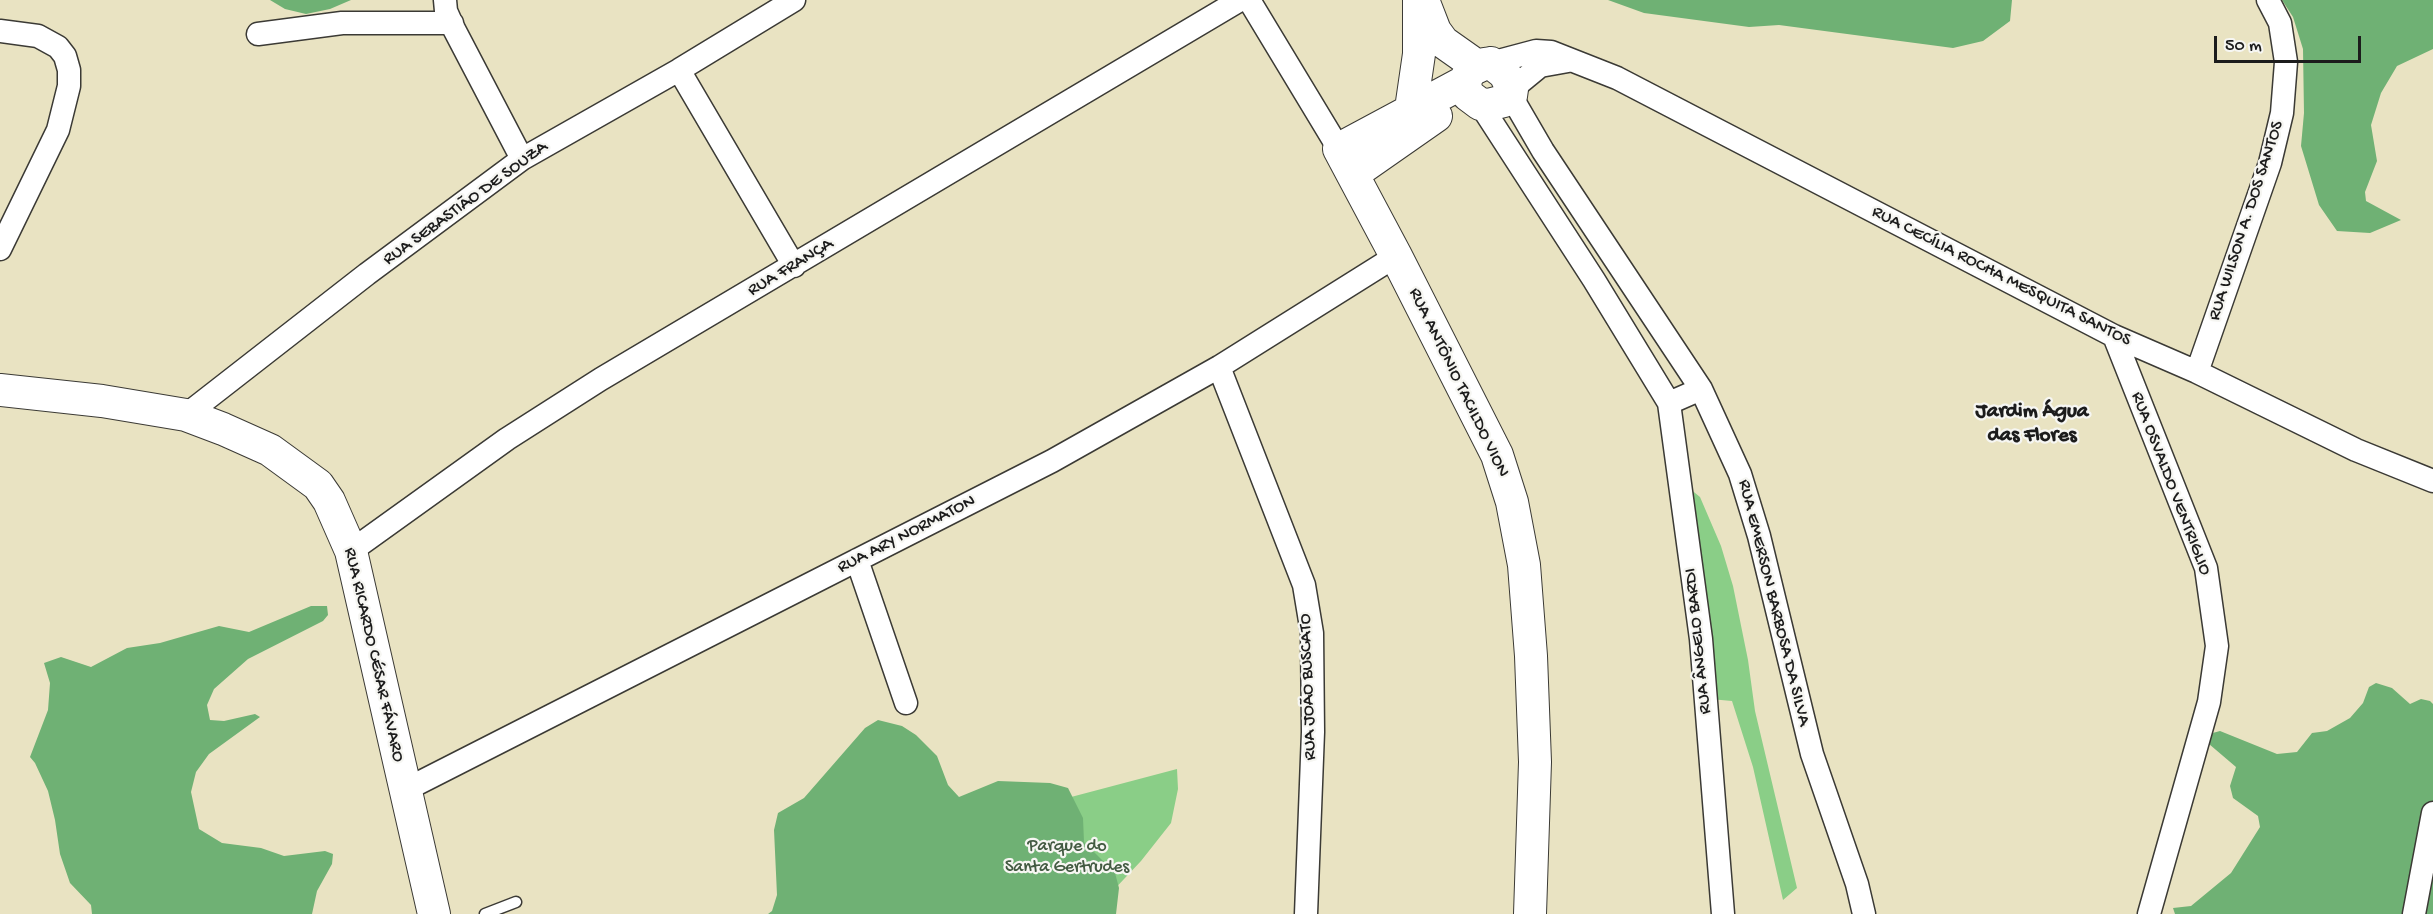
<!DOCTYPE html>
<meta charset="utf-8">
<style>
body{margin:0}
#map{position:relative;width:2433px;height:914px;overflow:hidden;background:#e9e3c2;font-family:"Gochi Hand",sans-serif}
canvas{display:block}
.scale{position:absolute;left:2214px;top:36px;width:147px;height:27px;box-sizing:border-box;border:3px solid #1c1c1c;border-top:0;padding-left:8px;font-size:18px;line-height:21px;white-space:nowrap;color:#1c1c1c;-webkit-text-stroke:4px #f6f6f2;paint-order:stroke}
</style>
<div id="map">
<canvas width="2433" height="914"></canvas>
<div class="scale">50 m</div>
</div>
<script>
const ctx = document.querySelector('canvas').getContext('2d');
ctx.lineJoin = 'round';
function fill(path, color) {
  ctx.fillStyle = color;
  ctx.fill(path, 'evenodd');
}
function shape(rows) {
  const path = new Path2D();
  for (const r of rows) {
    path.moveTo(r[0], r[1]);
    for (let i = 2; i < r.length; i += 2) path.lineTo(r[i], r[i + 1]);
  }
  return path;
}
function stroke(path, color, width, dash) {
  ctx.strokeStyle = color;
  ctx.lineWidth = width;
  ctx.lineCap = dash ? 'butt' : 'round';
  ctx.setLineDash(dash || []);
  ctx.stroke(path);
}
function label(font, color, halo, rows, align = 'center') {
  ctx.font = font + ' "Gochi Hand",sans-serif';
  ctx.lineWidth = 4.5;
  ctx.setLineDash([]);
  ctx.textBaseline = 'middle';
  ctx.strokeStyle = halo;
  ctx.fillStyle = color;
  for (const [text, x, y, turn = 0] of rows) {
    ctx.save();
    ctx.translate(x, y);
    ctx.rotate((+turn || 0) * Math.PI / 180);
    ctx.textAlign = isNaN(turn) ? turn : align;
    if (halo) ctx.strokeText(text, 0, 0);
    ctx.fillText(text, 0, 0);
    ctx.restore();
  }
}
const green = shape([
 [1684,484,1700,497,1721,546,1733,586,1748,660,1755,711,1797,888,1783,900,1753,767,1732,701,1710,699],
 [1177,769,1178,789,1171,823,1141,861,1108,896,935,833]
]);
const forest = shape([
 [270,0,351,0,330,9,306,14,285,9],
 [1608,0,2012,0,2010,21,1983,41,1953,48,1779,25,1749,27,1644,13],
 [2282,0,2433,0,2433,49,2397,66,2381,93,2371,125,2377,161,2365,192,2366,201,2401,220,2370,233,2337,231,2319,205,2301,146,2304,113,2303,49,2293,17],
 [311,606,327,606,328,615,323,621,248,659,214,689,207,705,210,720,224,721,255,714,260,717,209,754,196,772,191,792,199,829,222,843,261,848,284,856,325,851,333,854,332,864,317,891,312,914,92,914,91,905,70,883,60,854,55,820,48,791,35,763,30,757,48,710,50,683,44,663,61,657,91,667,127,648,160,643,219,626,249,632],
 [2376,683,2392,688,2410,704,2421,699,2430,701,2433,704,2433,914,2175,914,2173,908,2191,906,2231,873,2260,827,2258,816,2233,798,2230,786,2236,767,2209,744,2209,734,2220,731,2277,754,2297,752,2312,733,2327,731,2350,718,2363,703,2369,687],
 [878,720,902,726,916,735,937,756,948,785,959,797,998,781,1050,783,1068,788,1083,818,1084,842,1115,873,1119,888,1116,914,768,914,772,911,777,895,774,830,778,813,804,798,865,728]
]);
const lane = shape([
 [485,914,516,902]
]);
const street = shape([
 [445,0,446,11,454,29,522,159],
 [1249,0,1339,149],
 [0,31,38,36,58,47,65,56,69,70,69,86,58,130,0,249],
 [258,34,342,23,452,23],
 [1491,63,1536,51,1551,52,1617,78,2114,336,2197,372,2356,450,2433,481],
 [679,70,794,266],
 [1512,89,1540,66,1568,61],
 [1511,96,1543,151,1701,389,1740,474,1759,536,1812,754,1857,884,1864,914],
 [1480,104,1594,280,1669,403],
 [2114,336,2206,568,2217,646,2209,702,2149,914],
 [1219,367,1304,585,1312,633,1313,732,1306,914],
 [2197,372,2270,163,2282,113,2286,62,2280,23,2268,0],
 [1701,389,1669,403,1701,639,1723,914],
 [186,415,367,274,522,159,679,70,794,0],
 [351,551,507,439,601,379,1240,0],
 [857,560,906,703],
 [405,790,1052,461,1219,367,1396,256],
 [2414,914,2433,813]
]);
const secondary = shape([
 [1423,0,1435,31,1443,42,1477,66],
 [1491,63,1505,74,1512,89,1511,96,1504,101,1488,105,1480,104,1468,95,1464,82,1471,70,1484,64,1491,63],
 [1464,82,1339,149,1396,256,1497,455,1512,502,1524,565,1531,656,1535,762,1530,914],
 [1411,109,1419,54,1419,0],
 [1353,174,1436,116],
 [0,390,102,401,186,415,223,429,270,450,318,485,329,501,351,551,434,914]
]);
const streetNames = [
 ["RUA SEBASTIÃO DE SOUZA",466,204,-36],
 ["RUA WILSON A. DOS SANTOS",2247,221,-72],
 ["RUA FRANÇA",791,268,-31],
 ["RUA CECÍLIA ROCHA MESQUITA SANTOS",2001,277,27],
 ["RUA ANTÔNIO TACILDO VION",1458,383,64],
 ["RUA OSVALDO VENTRIGLIO",2170,484,69],
 ["RUA ARY NORMATON",907,535,-27],
 ["RUA EMERSON BARBOSA DA SILVA",1773,603,76],
 ["RUA ÂNGELO BARDI",1699,641,-96],
 ["RUA RICARDO CÉSAR FÁVARO",373,655,77],
 ["RUA JOÃO BUSCATO",1309,687,-92]
];
const parkNames = [
 ["Parque do",1067,847],
 ["Santa Gertrudes",1067,868]
];
const quarterNames = [
 ["Jardim Água",2032,413],
 ["das Flores",2032,437]
];
fill(green, '#8ace87');
fill(forest, '#6fb174');
stroke(lane, '#3b3a35', 13);
stroke(street, '#3b3a35', 25);
stroke(secondary, '#3b3a35', 34);
stroke(lane, '#fff', 10);
stroke(street, '#fff', 22);
stroke(secondary, '#fff', 32);
label('18px', '#1c1c1c', '#f6f6f2', streetNames);
label('18px', '#425a41', '#f6f6f2', parkNames);
label('bold 21px', '#1c1c1c', '#f6f6f2', quarterNames);
</script>
